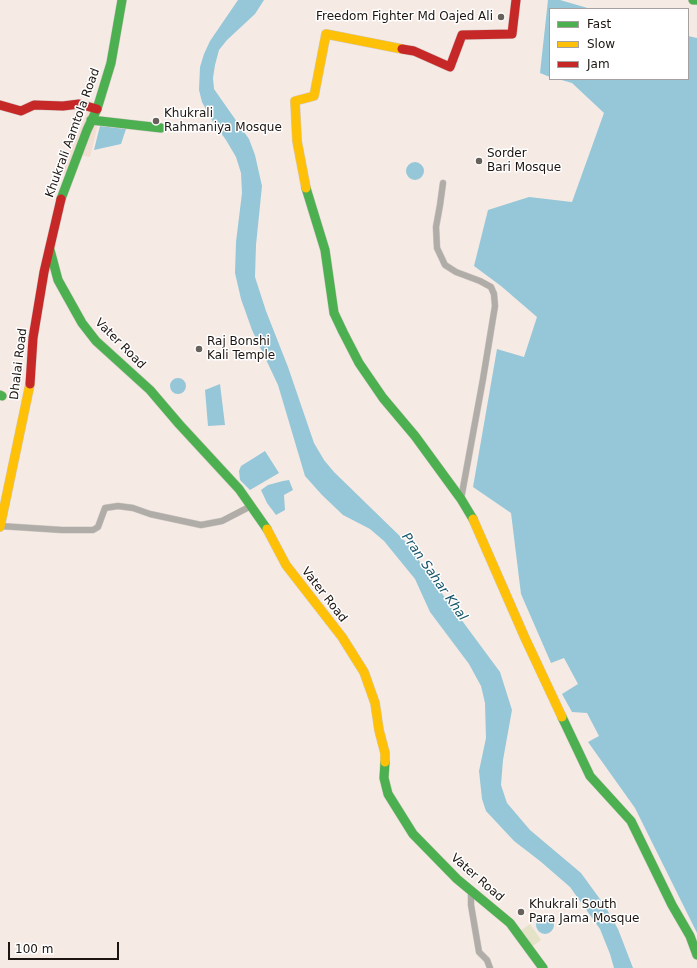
<!DOCTYPE html>
<style>
body{margin:0}
#map{position:relative;width:697px;height:968px;overflow:hidden;background:#f6eae4;font-family:"DejaVu Sans",sans-serif}
canvas{display:block}
.legend{position:absolute;left:549px;top:8px;width:140px;height:72px;box-sizing:border-box;background:#fff;border:1px solid #a4a1a0;margin:0;padding:5px 7px;list-style:none;font-size:12px;color:#1c1511}
.legend li{display:flex;align-items:center;gap:8px;height:20px}
.legend b{width:20px;border:1px solid #a4a1a0}
.scale{position:absolute;left:8px;top:942px;width:111px;height:18px;box-sizing:border-box;border:2px solid #1c1511;border-top:0;padding-left:5px;font-size:12px;line-height:14px;white-space:nowrap;color:#1c1511;-webkit-text-stroke:3px #fff;paint-order:stroke}
</style>
<div id="map">
<canvas width="697" height="968"></canvas>
<ul class="legend">
<li><b style="height:5px;background:#4caf50"></b>Fast</li>
<li><b style="height:5px;background:#ffc107"></b>Slow</li>
<li><b style="height:5px;background:#c62828"></b>Jam</li>
</ul>
<div class="scale">100 m</div>
</div>
<script>
const ctx = document.querySelector('canvas').getContext('2d');
ctx.lineJoin = 'round';
function fill(path, color) {
  ctx.fillStyle = color;
  ctx.fill(path, 'evenodd');
}
function shape(rows) {
  const path = new Path2D();
  for (const r of rows) {
    if (r.length === 3) {
      path.moveTo(r[0] + r[2], r[1]);
      path.arc(r[0], r[1], r[2], 0, 2 * Math.PI);
      continue;
    }
    path.moveTo(r[0], r[1]);
    for (let i = 2; i < r.length; i += 2) path.lineTo(r[i], r[i + 1]);
  }
  return path;
}
function stroke(path, color, width, dash) {
  ctx.strokeStyle = color;
  ctx.lineWidth = width;
  ctx.lineCap = dash ? 'butt' : 'round';
  ctx.setLineDash(dash || []);
  ctx.stroke(path);
}
function label(font, color, halo, rows, align = 'center') {
  ctx.font = font + ' "DejaVu Sans",sans-serif';
  ctx.lineWidth = 3;
  ctx.setLineDash([]);
  ctx.textBaseline = 'middle';
  ctx.strokeStyle = halo;
  ctx.fillStyle = color;
  for (const [text, x, y, turn = 0] of rows) {
    ctx.save();
    ctx.translate(x, y);
    ctx.rotate((+turn || 0) * Math.PI / 180);
    ctx.textAlign = isNaN(turn) ? turn : align;
    if (halo) ctx.strokeText(text, 0, 0);
    ctx.fillText(text, 0, 0);
    ctx.restore();
  }
}
const built = shape([
 [89,108,95,110,68,175,62,172],
 [91,123,98,124,90,157,78,155]
]);
const green = shape([
 [530,924,541,940,530,948,519,932]
]);
const water = shape([
 [238,0,264,0,255,14,227,40,219,50,215,65,213,78,214,89,249,139,255,155,262,186,256,245,255,277,266,311,288,367,314,443,324,460,334,472,408,544,432,580,500,672,512,710,503,760,501,785,507,803,530,830,581,873,605,906,618,929,633,968,614,968,610,954,600,929,570,887,540,861,514,841,486,811,482,799,479,771,486,738,485,703,481,686,469,664,430,612,415,579,384,541,370,529,343,515,322,495,305,476,278,385,252,330,241,299,235,273,236,242,242,193,241,173,236,157,226,140,213,122,202,102,199,90,200,67,204,54,210,41],
 [548,0,560,0,591,9,550,9,550,77,540,73],
 [688,36,697,38,697,933,635,808,588,742,599,736,587,713,572,712,562,694,578,684,564,658,551,663,521,594,511,513,473,487,497,349,524,357,537,317,501,286,474,266,488,210,529,197,572,202,604,113,572,83,558,79,688,79],
 [100,126,126,129,121,144,94,150],
 [415,171,9],
 [178,386,8],
 [220,384,225,425,208,426,205,390],
 [265,451,279,473,250,490,240,480,239,471,241,466],
 [289,480,293,490,284,495,285,510,276,515,267,503,261,490,268,485,283,481],
 [545,925,9]
]);
const street = shape([
 [443,183,440,205,436,227,437,248,445,265,456,272,480,281,491,287,494,294,495,306,483,379,461,499],
 [0,526,62,530,93,530,98,527,105,508,118,506,133,508,150,514,201,525,222,521,251,506],
 [471,890,471,905,479,952,487,960,490,968]
]);
const fast = shape([
 [693,0,697,0],
 [91,120,161,128],
 [306,188,325,250,334,313,343,332,359,363,383,398,415,436,461,499,473,519],
 [61,199,87,130,97,109,111,63,122,0],
 [50,250,58,280,82,323,96,341,150,390,179,424,239,489,267,529],
 [0,395,2,396],
 [562,717,590,776,631,821,672,905,690,936,697,955],
 [385,762,384,778,388,794,413,834,457,879,510,923,543,968]
]);
const slow = shape([
 [306,188,297,141,295,101,314,96,326,34,402,49],
 [473,519,525,638,562,717],
 [0,527,30,384],
 [267,529,286,565,342,637,364,672,375,703,379,730,385,753,385,762]
]);
const jam = shape([
 [402,49,414,51,450,67,462,35,512,34,516,0],
 [0,105,21,111,34,105,63,106,79,104,97,109],
 [30,384,33,338,44,272,61,199]
]);
const markers = [
 [501,17,4,"#68605b"],
 [156,121,4,"#68605b"],
 [479,161,4,"#68605b"],
 [199,349,4,"#68605b"],
 [521,912,4,"#68605b"]
];
const poiNames = [
 ["Freedom Fighter Md Oajed Ali",493,17,"right"],
 ["Khukrali",164,114],
 ["Rahmaniya Mosque",164,128],
 ["Sorder",487,154],
 ["Bari Mosque",487,168],
 ["Raj Bonshi",207,342],
 ["Kali Temple",207,356],
 ["Khukrali South",529,905],
 ["Para Jama Mosque",529,919]
];
const streetNames = [
 ["Khukrali Aamtola Road",73,133,-70],
 ["Vater Road",120,344,45],
 ["Dhalai Road",19,364,-83],
 ["Vater Road",324,595,52],
 ["Vater Road",477,878,41]
];
const waterNames = [
 ["Pran Sahar Khal",434,577,55]
];
fill(built, '#f3ded3');
fill(green, '#e4e2c7');
fill(water, '#95c7d8');
stroke(street, '#d1c9c4', 7);
stroke(fast, '#d1c9c4', 10);
stroke(slow, '#d1c9c4', 10);
stroke(jam, '#d1c9c4', 10);
stroke(street, '#b0ada8', 6);
stroke(fast, '#4caf50', 9);
stroke(slow, '#ffc107', 9);
stroke(jam, '#c62828', 9);
for (const [x, y, r, color] of markers) {
  const dot = new Path2D();
  dot.arc(x, y, r, 0, 2 * Math.PI);
  ctx.fillStyle = color;
  ctx.fill(dot);
  stroke(dot, '#fff', 1.5);
}
label('12px', '#1c1511', '#fff', poiNames, 'left');
label('12px', '#1c1511', '#fff', streetNames);
label('italic 13px', '#18576b', '#fff', waterNames);
</script>
